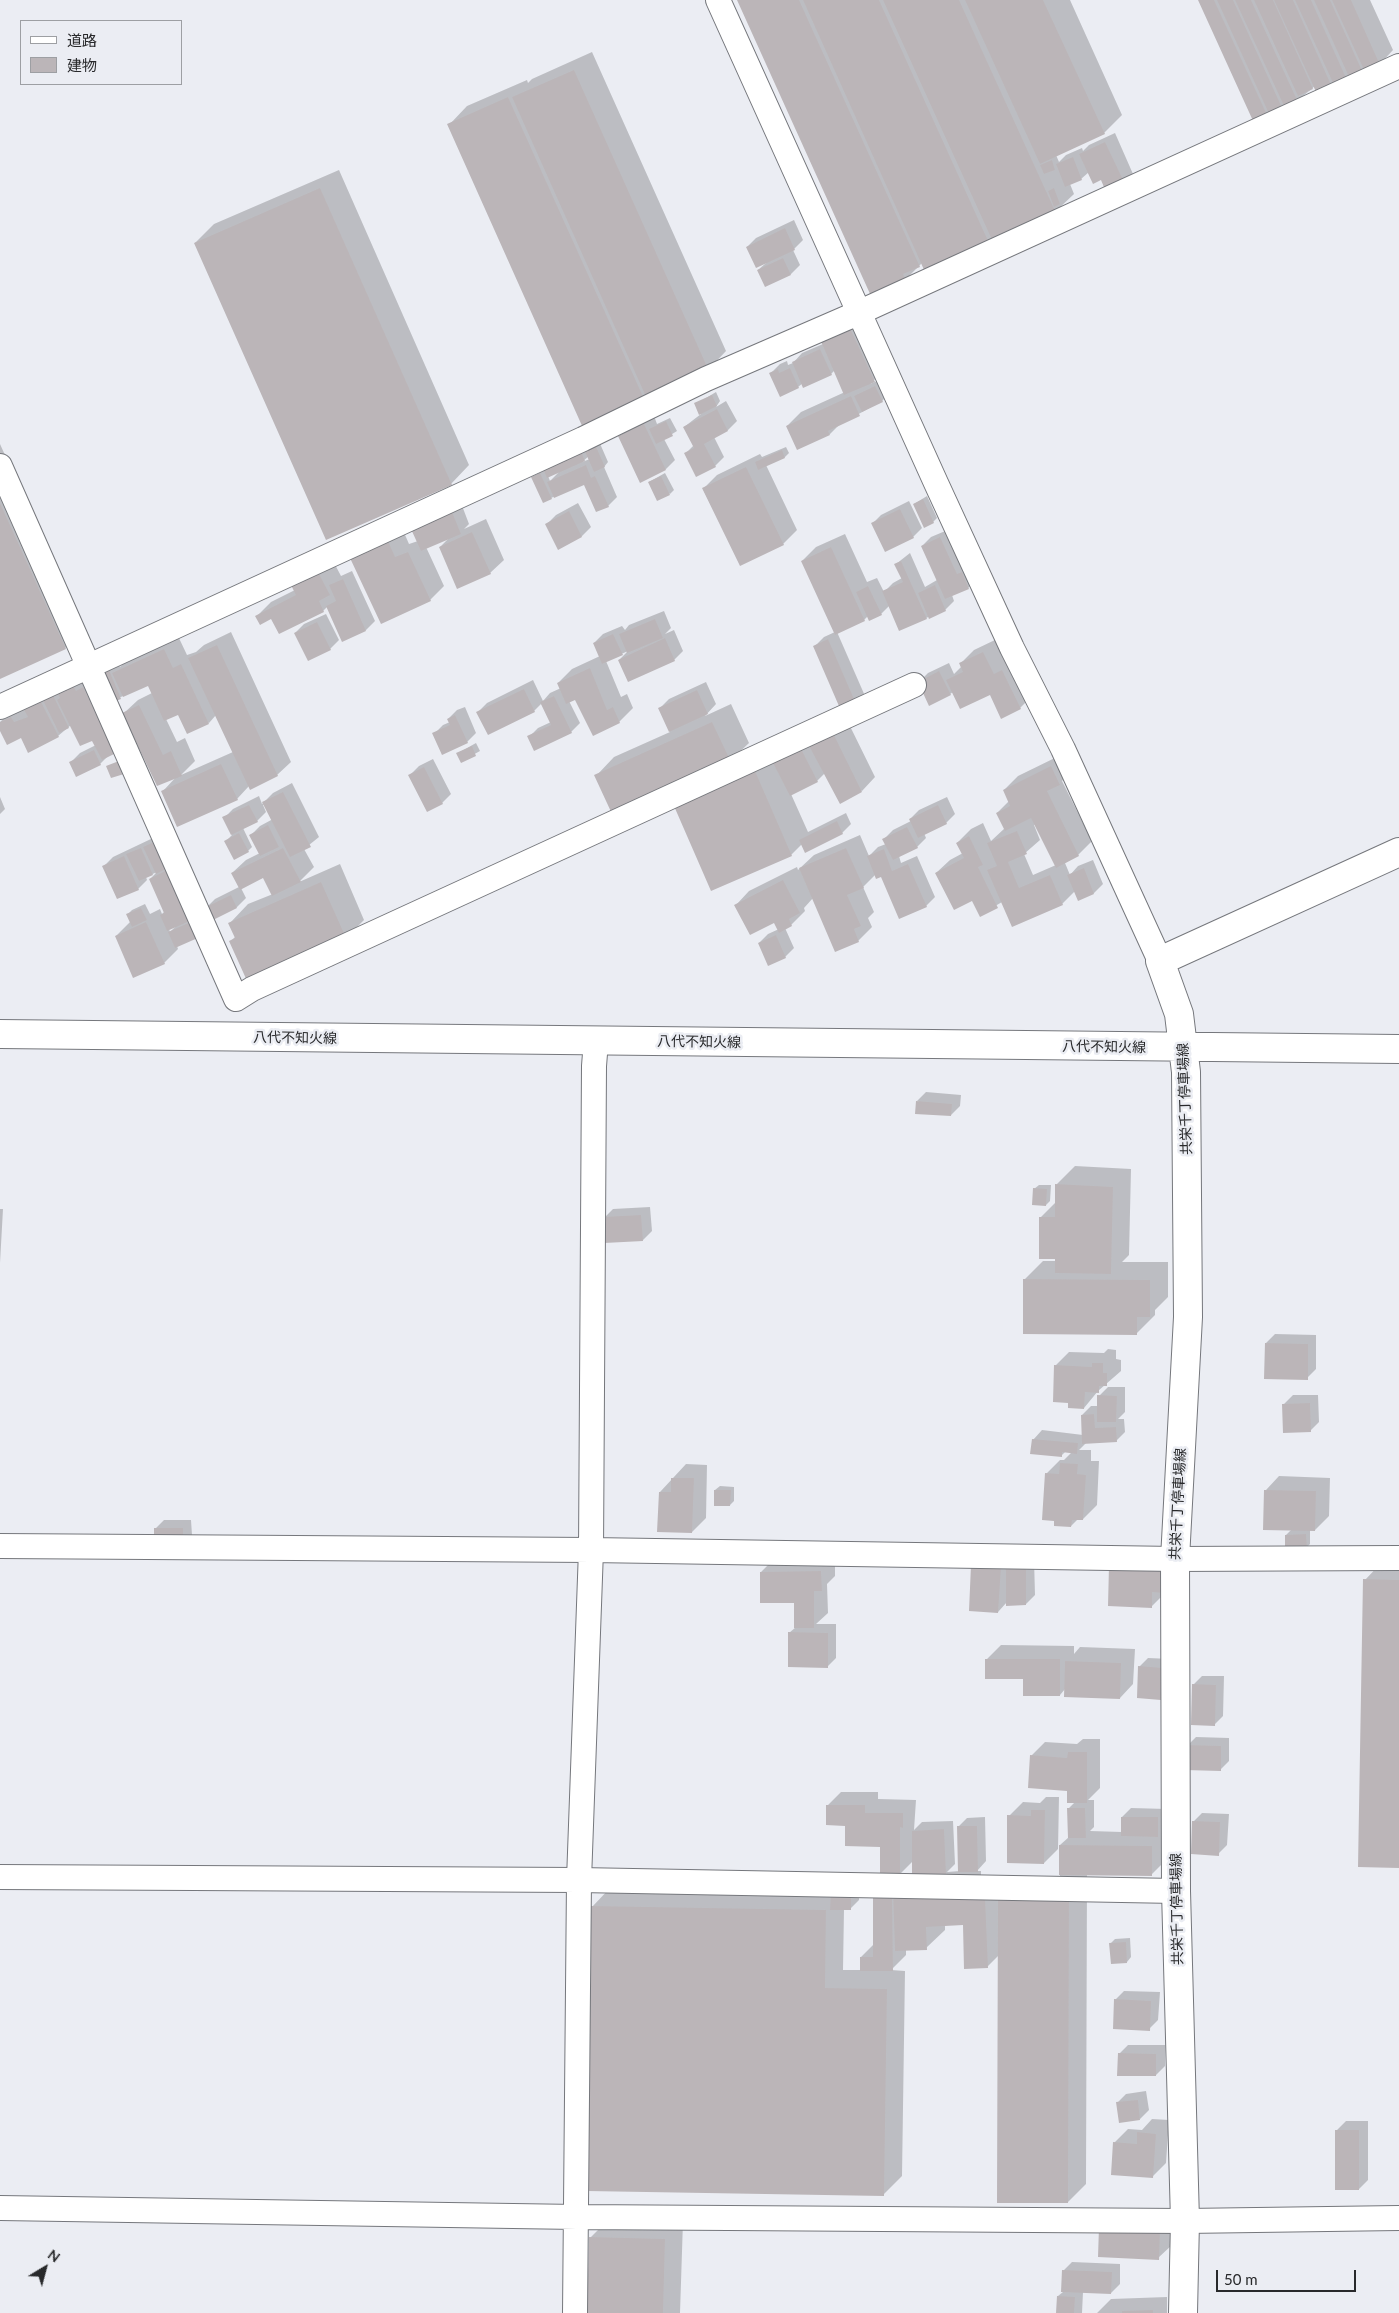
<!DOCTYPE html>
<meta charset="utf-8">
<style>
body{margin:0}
#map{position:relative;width:1399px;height:2313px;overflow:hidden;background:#ebedf3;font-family:Lato,"Noto Sans JP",sans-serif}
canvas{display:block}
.legend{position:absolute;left:20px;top:20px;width:162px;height:65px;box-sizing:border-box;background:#ebedf3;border:1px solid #9d9fa3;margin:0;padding:6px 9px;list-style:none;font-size:15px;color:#28292b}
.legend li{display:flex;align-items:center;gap:10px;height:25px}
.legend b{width:25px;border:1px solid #9d9fa3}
.north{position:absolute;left:20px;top:2243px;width:50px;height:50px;-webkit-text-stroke:4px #ebedf3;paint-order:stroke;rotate:37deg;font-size:14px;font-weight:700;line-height:20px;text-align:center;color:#28292b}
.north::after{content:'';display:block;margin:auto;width:18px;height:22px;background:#28292b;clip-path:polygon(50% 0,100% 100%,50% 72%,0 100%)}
.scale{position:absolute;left:1216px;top:2270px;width:140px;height:22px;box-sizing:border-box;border:2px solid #28292b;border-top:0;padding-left:6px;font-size:15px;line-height:18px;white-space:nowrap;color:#28292b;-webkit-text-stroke:4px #ebedf3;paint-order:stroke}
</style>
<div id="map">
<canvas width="1399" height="2313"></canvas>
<ul class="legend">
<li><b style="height:6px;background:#fff"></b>道路</li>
<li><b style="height:14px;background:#bbb5b8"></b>建物</li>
</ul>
<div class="north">N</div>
<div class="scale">50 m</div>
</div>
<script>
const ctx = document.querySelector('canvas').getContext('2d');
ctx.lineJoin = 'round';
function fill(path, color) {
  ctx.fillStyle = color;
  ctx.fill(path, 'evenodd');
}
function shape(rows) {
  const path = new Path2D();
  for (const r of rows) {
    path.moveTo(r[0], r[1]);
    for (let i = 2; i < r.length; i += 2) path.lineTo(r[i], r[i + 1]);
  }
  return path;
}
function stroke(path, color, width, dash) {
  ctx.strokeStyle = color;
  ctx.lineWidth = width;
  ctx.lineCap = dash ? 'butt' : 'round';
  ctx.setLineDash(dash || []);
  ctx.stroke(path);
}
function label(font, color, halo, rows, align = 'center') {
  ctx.font = font + ' Lato,"Noto Sans JP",sans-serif';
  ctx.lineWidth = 5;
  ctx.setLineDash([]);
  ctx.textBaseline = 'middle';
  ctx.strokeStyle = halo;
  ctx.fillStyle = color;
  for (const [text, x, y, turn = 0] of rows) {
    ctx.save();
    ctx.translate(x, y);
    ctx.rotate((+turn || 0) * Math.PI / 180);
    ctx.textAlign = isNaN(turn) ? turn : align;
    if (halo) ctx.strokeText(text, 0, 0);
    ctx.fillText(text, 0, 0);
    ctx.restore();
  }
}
const shadow = shape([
 [739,0,1070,0,1122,115,1104,133,1056,155,1059,162,1066,155,1082,148,1083,151,1089,145,1115,133,1133,174,1124,183,1102,179,1089,172,1081,179,1070,184,1074,194,1055,212,988,242,922,263,905,280],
 [1199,0,1370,0,1393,50,1380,64,1331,86,1315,86,1297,101,1267,116],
 [592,52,726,351,708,370,644,400,449,125,467,106,527,80,528,83,532,79],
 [339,170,469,465,451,484,195,243,214,224],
 [794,220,803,240,793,250,800,265,791,274,765,285,758,270,766,263,747,247,756,238],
 [863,313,888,367,870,384,884,378,891,392,882,401,839,425,830,434,797,448,787,426,801,412,845,392,835,370,831,374,803,383,798,387,771,373,780,364,787,361,788,365,793,363,802,353,823,344],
 [716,392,720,401,716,407,726,401,737,421,728,430,714,437,724,457,715,466,696,475,685,454,694,445,684,427,701,414,696,404],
 [654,416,657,424,670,418,677,431,664,439,675,460,666,469,640,481,620,437,629,428],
 [598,439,608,462,604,467,617,497,608,506,585,483,551,498,533,477],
 [589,456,590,459,582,462],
 [559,472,550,481,548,476],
 [0,444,84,630,65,648,0,677],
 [786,447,789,453,785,457,766,465,797,530,783,544,740,564,703,489,717,475,760,454,762,457],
 [665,473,674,490,670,494,649,482],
 [927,496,937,518,933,522,914,504],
 [909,501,922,528,913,537,872,524,881,515],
 [461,503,469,524,464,529,486,519,504,560,490,573,440,547,450,537,426,547,444,586,430,600,352,558,402,528,409,544,418,541],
 [578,503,591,527,582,536,559,548,547,524,556,515],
 [950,529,977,579,968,588,952,595,954,601,945,610,926,618,890,605,881,614,868,616,864,620,837,632,865,696,856,705,815,646,824,637,835,632,802,561,816,547,845,534,867,582,877,578,884,592,893,583,902,578,896,564,910,553,925,587,937,580,922,546,931,537],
 [331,557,341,576,352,571,375,621,366,630,343,640,328,606,323,611,279,633,272,618,257,616,271,602,295,590],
 [664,611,671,628,665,634,674,630,683,651,674,660,619,660,628,651,606,661,621,697,627,694,633,708,619,722,576,698,569,701,580,723,571,732,529,737,538,728,551,722,542,703,534,711,478,712,487,703,533,680,543,701,550,693,561,688,558,683,572,669,600,656,594,643,603,634,622,626,625,630,629,625],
 [326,614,339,640,330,649,295,633,304,624],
 [231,632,291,762,277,775,249,786,237,799,163,791,177,776,124,713,138,700,152,693,149,684,110,702,109,755,100,764,71,762,80,753,96,745,93,739,71,725,58,736,22,737,0,729,0,722,12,711,118,662,120,667,127,659,178,636,187,655,196,652,204,645],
 [179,713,209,723,216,715,233,752,181,775,195,761,185,738,177,742,166,719],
 [997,639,1034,694,1020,708,991,693,953,692,950,694,919,682,928,673,949,663,954,674,961,667,960,664,974,650],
 [706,682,716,704,705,716,731,704,749,743,730,761,596,776,614,757,670,732,660,708,669,699],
 [465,707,476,733,467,742,434,734,443,725,450,722,448,719,457,710],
 [845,716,875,777,862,791,825,773,817,781,791,794,808,832,846,813,851,824,842,833,802,844,791,855,675,807],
 [476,743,480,751,462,761,458,753],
 [1065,753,1073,770,1062,781,1092,841,1078,855,1065,863,1070,875,1078,866,1093,860,1103,884,1094,893,1079,899,1075,891,1062,904,1002,902,980,915,972,899,936,873,950,860,963,853,957,843,971,829,983,823,991,841,1005,828,997,813,1009,801,1004,790,1018,776],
 [1036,824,1056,865,1033,875,1024,854,1040,840,1034,825],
 [433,759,451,794,442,803,410,775,419,766],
 [292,783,319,837,304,849,314,867,299,882,340,864,364,920,346,938,231,941,236,936,230,923,248,904,273,894,264,877,241,888,246,898,237,907,211,919,206,908,215,899,239,887,232,873,246,860,260,853,251,835,260,826,273,819,265,804,263,805,266,812,257,821,243,828,252,847,248,851,226,841,232,835,224,818,233,809,259,796,262,804,273,793],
 [0,797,5,809,0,814],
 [947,797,955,814,946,823,924,833,926,838,917,847,899,856,901,863,917,856,935,897,926,906,881,875,876,874,863,887,874,912,868,918,872,927,858,941,813,898,804,908,805,911,791,925,785,928,794,948,785,957,759,943,768,934,779,929,775,921,736,905,749,891,797,867,798,870,814,855,860,835,869,856,878,847,886,844,884,839,893,830,911,821,910,819,919,810],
 [153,838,200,910,177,946,178,949,164,963,116,936,130,922,128,914,132,910,145,904,150,914,160,909,162,914,165,911,150,879,157,872,146,877,147,880,138,889,104,866,113,857],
 [177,925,170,932,169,929],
 [926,1092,961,1095,960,1106,951,1115,917,1101],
 [1075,1166,1131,1169,1129,1255,1122,1262,1168,1262,1168,1297,1155,1310,1155,1315,1136,1334,1024,1280,1043,1261,1056,1261,1040,1218,1056,1202,1057,1184],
 [1039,1185,1051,1185,1050,1201,1046,1205,1034,1189],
 [650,1207,652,1231,643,1240,604,1218,613,1209],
 [0,1209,3,1209,0,1263],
 [1275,1334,1316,1335,1316,1369,1307,1378,1266,1343],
 [1108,1349,1116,1350,1116,1359,1121,1360,1121,1371,1098,1391,1084,1408,1069,1402,1055,1366,1069,1352,1104,1353],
 [1108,1387,1125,1387,1125,1412,1118,1419,1124,1419,1125,1432,1116,1441,1086,1443,1079,1450,1091,1450,1091,1461,1099,1461,1097,1505,1083,1519,1078,1519,1071,1526,1046,1474,1060,1460,1064,1460,1072,1452,1066,1451,1061,1456,1033,1440,1042,1430,1083,1435,1082,1415,1091,1406,1098,1406,1099,1396],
 [1293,1395,1318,1395,1319,1422,1310,1431,1284,1404],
 [686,1464,707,1465,706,1518,692,1532,660,1492],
 [1279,1476,1330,1478,1329,1516,1315,1530,1310,1530,1310,1544,1306,1548,1286,1535,1292,1529,1266,1490],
 [720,1486,734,1487,734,1501,730,1505,715,1490],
 [164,1520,191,1520,192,1535,183,1544,155,1529],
 [775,1558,835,1558,835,1576,827,1584,828,1613,816,1624,836,1624,836,1658,827,1667,789,1633,796,1627,795,1602,761,1572],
 [1034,1559,1035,1595,1026,1604,1007,1602,998,1612,972,1566],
 [1383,1561,1399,1562,1399,1866,1365,1580],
 [1110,1566,1165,1593,1151,1607],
 [1001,1645,1074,1646,1074,1654,1080,1647,1135,1649,1133,1684,1120,1698,1065,1689,1060,1695,987,1659],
 [1148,1658,1171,1659,1170,1689,1161,1698,1139,1667],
 [1202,1676,1224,1676,1223,1716,1214,1725,1193,1685],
 [1196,1737,1229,1738,1229,1761,1220,1770,1187,1746],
 [1083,1739,1100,1739,1100,1788,1088,1800,1094,1800,1094,1827,1090,1831,1122,1832,1122,1817,1131,1808,1167,1809,1167,1826,1161,1832,1165,1832,1165,1861,1151,1875,1087,1874,1086,2184,1068,2202,999,1955,987,1967,964,1924,945,1925,945,1930,926,1948,906,1949,906,1955,891,1970,905,1971,902,2176,883,2195,592,1907,610,1888,860,1882,859,1900,850,1909,844,1909,843,1970,861,1970,861,1957,874,1944,874,1896,903,1882,912,1873,913,1861,899,1875,881,1845,846,1825,828,1805,841,1792,878,1792,878,1799,916,1800,914,1830,922,1822,953,1821,955,1864,947,1872,960,1871,958,1827,967,1818,985,1817,986,1861,977,1871,981,1871,981,1880,1004,1890,1018,1876,1060,1876,1060,1845,1069,1837,1068,1809,1075,1802,1069,1790,1031,1756,1045,1742,1077,1744],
 [1046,1797,1059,1797,1058,1849,1044,1863,1009,1816,1023,1802,1040,1803],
 [1202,1813,1229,1814,1227,1845,1218,1854,1193,1822],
 [1130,1938,1131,1957,1127,1962,1112,1963,1111,1943,1115,1939],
 [1124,1991,1160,1992,1158,2020,1149,2029,1115,2000],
 [1128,2045,1165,2045,1165,2066,1156,2075,1119,2054],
 [1146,2091,1149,2110,1140,2119,1117,2103,1126,2094],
 [1152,2119,1169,2120,1166,2163,1153,2176,1114,2143,1128,2129,1142,2130],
 [1346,2121,1368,2121,1368,2180,1359,2189,1337,2130],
 [1114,2214,1173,2217,1172,2245,1158,2258],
 [609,2219,683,2221,680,2313,589,2313,591,2237],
 [1072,2262,1120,2264,1120,2284,1111,2293,1083,2292,1082,2313,1057,2313,1058,2296,1063,2292,1063,2271],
 [1167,2297,1167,2313,1097,2313,1111,2299]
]);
const building = shape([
 [737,0,799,0,920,267,903,274,906,281,871,296],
 [803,0,879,0,989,243,925,272],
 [883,0,959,0,1056,213,993,242],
 [965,0,1043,0,1105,134,1040,164],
 [1198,0,1214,0,1268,117,1254,123],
 [1217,0,1233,0,1283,110,1270,116],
 [1235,0,1251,0,1298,102,1285,108],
 [1254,0,1273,0,1313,89,1298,96],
 [1274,0,1293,0,1332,87,1317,94],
 [1295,0,1311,0,1347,80,1334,85],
 [1314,0,1330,0,1363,73,1350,79],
 [1332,0,1351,0,1380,65,1365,72],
 [574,70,709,371,647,399,512,97],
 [508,97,645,401,583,428,447,124],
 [1105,142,1125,184,1106,192,1101,180,1093,184,1079,154],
 [1073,157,1082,180,1065,187,1056,164],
 [1052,160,1055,170,1044,174,1040,165],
 [320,188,452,485,326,540,194,243],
 [1054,188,1060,204,1054,207,1048,191],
 [785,228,795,250,756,268,746,247],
 [783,258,791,275,765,287,757,270],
 [849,326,875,382,844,395,820,339],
 [820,349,832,375,803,388,792,362],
 [790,368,799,388,780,397,769,373,778,369,779,373],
 [875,386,883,402,862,412,854,396],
 [712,395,717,406,699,415,694,403],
 [851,396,860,416,828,431,830,435,797,450,786,426],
 [717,409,728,431,704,444,716,467,696,477,684,453,694,448,683,427],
 [666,421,673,436,656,444,649,429],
 [644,424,666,470,640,483,618,436],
 [594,442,605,467,594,472,583,447],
 [579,447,585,461,547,478,541,464],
 [782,450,785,458,758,470,755,462],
 [586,465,591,478,595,476,609,507,596,512,584,485,554,498,547,482],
 [746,467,784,545,740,566,702,488],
 [540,473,552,499,543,503,531,477],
 [661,476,670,495,657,501,648,482],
 [923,499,934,523,924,528,913,504],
 [0,503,66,649,0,679],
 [900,509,914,538,885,552,871,523],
 [569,511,582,537,558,550,545,524],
 [452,512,461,534,421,551,411,529],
 [472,532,491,574,457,589,439,547],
 [940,537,957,574,962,572,969,589,945,599,921,546],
 [388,541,395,557,408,552,431,601,381,624,350,558],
 [831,547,865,621,835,635,801,561],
 [901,561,927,619,899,631,882,591,903,582,894,564],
 [317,570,330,595,319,601,324,612,279,634,271,619,260,625,255,616,296,595,290,583],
 [343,579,366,631,342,642,326,606,336,601,329,585],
 [935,585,946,611,929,619,918,593],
 [868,586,882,615,869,621,856,592],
 [655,619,663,638,627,653,619,634],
 [317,622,331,650,308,661,294,633],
 [613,634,623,655,602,664,593,643],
 [665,638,675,661,628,682,618,660],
 [828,639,857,706,842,713,813,646],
 [217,645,278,776,250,790,188,658],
 [164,649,173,668,181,664,209,724,187,734,178,715,164,721,148,686,123,697,112,673],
 [983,652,994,674,1002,670,1021,709,1001,719,990,695,960,709,946,680,963,672,959,663],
 [590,668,607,710,613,707,620,723,593,736,575,700,566,704,557,683],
 [109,670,121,699,108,704,96,676],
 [939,671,951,695,929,706,918,682],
 [70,679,76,691,83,687,116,753,102,760,92,741,80,746,57,700,60,698,55,687],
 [50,689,69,728,59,733,40,694],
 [524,689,535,712,488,735,476,712],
 [697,690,708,714,669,732,658,708],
 [554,696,572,733,534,751,527,736,551,725,540,702],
 [40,700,59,737,28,753,21,738,7,745,0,731,0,722,11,717,14,722,28,717,23,708],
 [139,705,163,755,171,751,182,776,157,786,122,713],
 [455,715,468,743,442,755,432,733,450,725,447,719],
 [712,722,731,762,613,816,594,775],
 [831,729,862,792,840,804,807,742],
 [799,745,818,782,790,796,771,759],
 [472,746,476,756,461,763,456,753],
 [94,750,101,765,76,777,69,762],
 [119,761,124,774,111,778,106,766],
 [221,764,238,800,177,827,161,791],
 [1051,766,1060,785,1047,791,1079,856,1056,868,1031,818,1005,831,996,813,1010,806,1003,790],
 [424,767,443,804,427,812,408,775],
 [755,771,792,856,711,891,674,806],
 [283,792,311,847,290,857,262,802],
 [249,805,258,822,231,835,222,817],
 [938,805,947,824,918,838,909,819],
 [837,821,843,834,805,853,799,840],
 [268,825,279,847,260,856,249,835],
 [907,827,918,848,893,860,882,839],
 [1017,831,1027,854,1008,862,1019,888,1050,875,1063,905,1012,927,987,870,997,866,987,843],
 [239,833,249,852,234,860,224,841],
 [969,836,983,865,978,867,998,908,980,917,972,901,954,910,935,873,964,858,956,843],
 [156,841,168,868,156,874,143,847],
 [141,848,153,875,139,881,126,854],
 [283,848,301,882,272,896,263,878,240,890,231,873],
 [846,848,864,888,847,895,861,926,854,929,859,942,835,952,799,868],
 [884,849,892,871,908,864,927,907,899,919,881,877,876,879,867,856],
 [124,856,139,890,117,899,102,866],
 [1084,868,1094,894,1078,901,1067,875],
 [169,869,192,920,167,931,160,915,164,913,149,879],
 [783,880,800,913,789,919,792,926,779,933,774,923,750,935,734,905],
 [321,882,347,940,248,983,229,941,235,938,228,923],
 [231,895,237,908,211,921,204,908],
 [141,908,147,920,132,927,126,914],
 [193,921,200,937,175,948,168,932],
 [146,922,165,964,133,978,115,936],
 [776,935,786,958,768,966,758,943],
 [916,1101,952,1104,951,1116,915,1114],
 [1055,1184,1113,1187,1111,1274,1055,1273,1055,1259,1039,1259,1039,1217,1055,1217],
 [1033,1188,1047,1189,1046,1206,1032,1205],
 [641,1215,643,1241,604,1243,603,1217],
 [1023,1279,1150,1280,1150,1317,1137,1317,1137,1335,1023,1334],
 [1265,1343,1308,1344,1308,1380,1264,1379],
 [1092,1363,1103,1363,1103,1373,1107,1373,1107,1386,1099,1386,1099,1393,1085,1392,1084,1409,1068,1408,1068,1403,1053,1402,1054,1365,1092,1367],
 [1097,1395,1117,1396,1116,1422,1097,1422],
 [1310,1403,1311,1432,1283,1433,1282,1404],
 [1094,1414,1095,1428,1116,1427,1117,1442,1082,1444,1081,1415],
 [1032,1439,1078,1443,1077,1454,1062,1452,1062,1457,1030,1454],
 [1060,1463,1078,1464,1077,1474,1086,1475,1083,1520,1072,1520,1071,1527,1054,1526,1054,1521,1042,1520,1045,1473,1059,1474],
 [671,1478,694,1478,692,1533,657,1532,659,1492,671,1492],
 [714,1490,731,1490,730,1506,714,1506],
 [1264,1490,1316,1491,1315,1531,1263,1530],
 [154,1528,183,1528,183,1545,154,1545],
 [1306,1534,1307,1549,1285,1550,1285,1535],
 [971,1565,1001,1567,998,1613,969,1611],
 [1109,1566,1166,1568,1164,1593,1152,1592,1152,1608,1108,1606],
 [1006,1568,1026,1568,1026,1605,1006,1606],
 [821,1571,822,1591,814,1591,814,1628,794,1628,794,1603,760,1603,760,1572],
 [1363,1579,1399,1580,1399,1868,1358,1867],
 [788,1632,828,1633,828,1668,788,1667],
 [985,1659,1060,1659,1060,1696,1023,1696,1023,1679,985,1679],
 [1065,1661,1121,1663,1120,1699,1064,1697],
 [1138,1666,1163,1668,1161,1700,1137,1698],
 [1192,1684,1216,1685,1215,1726,1191,1725],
 [1186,1745,1221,1746,1221,1771,1185,1770],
 [1068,1752,1087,1752,1087,1803,1067,1803,1067,1791,1028,1788,1030,1755,1067,1758],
 [826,1805,865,1805,865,1813,903,1813,903,1828,900,1827,900,1876,880,1876,880,1847,845,1846,845,1826,826,1825],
 [1067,1808,1085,1808,1086,1838,1068,1838],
 [1031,1810,1045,1810,1044,1864,1007,1863,1007,1815,1031,1816],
 [1121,1817,1158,1817,1158,1837,1121,1836],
 [1192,1821,1220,1822,1219,1856,1191,1854],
 [957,1826,977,1826,978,1872,958,1872],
 [944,1829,946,1874,912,1874,912,1831],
 [1059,1845,1152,1846,1152,1876,1059,1875],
 [831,1890,851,1890,851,1910,830,1910],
 [893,1891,985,1897,988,1968,964,1969,963,1925,926,1927,927,1950,895,1951],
 [998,1894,1069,1894,1068,2203,997,2203],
 [873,1895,892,1895,893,1971,860,1971,860,1957,873,1957],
 [591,1906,826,1910,825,1988,887,1989,884,2196,587,2191],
 [1126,1942,1127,1963,1111,1964,1109,1943],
 [1114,1999,1151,2001,1150,2031,1113,2029],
 [1118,2053,1156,2054,1156,2076,1117,2076],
 [1138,2100,1140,2120,1119,2123,1116,2102],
 [1335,2130,1359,2130,1359,2190,1335,2190],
 [1137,2132,1156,2134,1153,2178,1111,2175,1113,2142,1137,2144],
 [1099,2227,1160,2230,1159,2260,1098,2257],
 [589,2237,665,2239,663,2313,587,2313],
 [1062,2270,1112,2272,1111,2294,1061,2292],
 [1057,2296,1075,2297,1074,2313,1056,2313],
 [1153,2310,1153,2313,1122,2313,1122,2311]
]);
const minor = shape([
 [718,0,936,483,1012,648,1063,749,1160,961],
 [0,466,236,999,252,989,914,685],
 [0,707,583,439,706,379,858,313,1399,66],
 [0,1546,591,1550,1175,1559,1399,1558],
 [0,1877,579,1880,1176,1891],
 [0,2208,577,2217,1185,2221,1399,2218],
 [575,2313,579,1880,591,1550,594,1066,596,1041]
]);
const major = shape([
 [0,1034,1399,1049],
 [1183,2313,1185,2221,1176,1891,1175,1559,1188,1317,1186,1072,1179,1014,1160,961,1399,852]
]);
const streetNames = [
 ["八代不知火線",295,1038,1],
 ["八代不知火線",699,1042,1],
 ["八代不知火線",1104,1047,1],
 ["共栄千丁停車場線",1185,1099,-92],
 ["共栄千丁停車場線",1178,1504,-87],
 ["共栄千丁停車場線",1177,1909,-91]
];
fill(shadow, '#0003');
fill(building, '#bbb5b8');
stroke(minor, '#75777c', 26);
stroke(major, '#75777c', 30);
stroke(minor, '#fff', 24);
stroke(major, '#fff', 28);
label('14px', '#28292b', '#ebedf3', streetNames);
</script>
